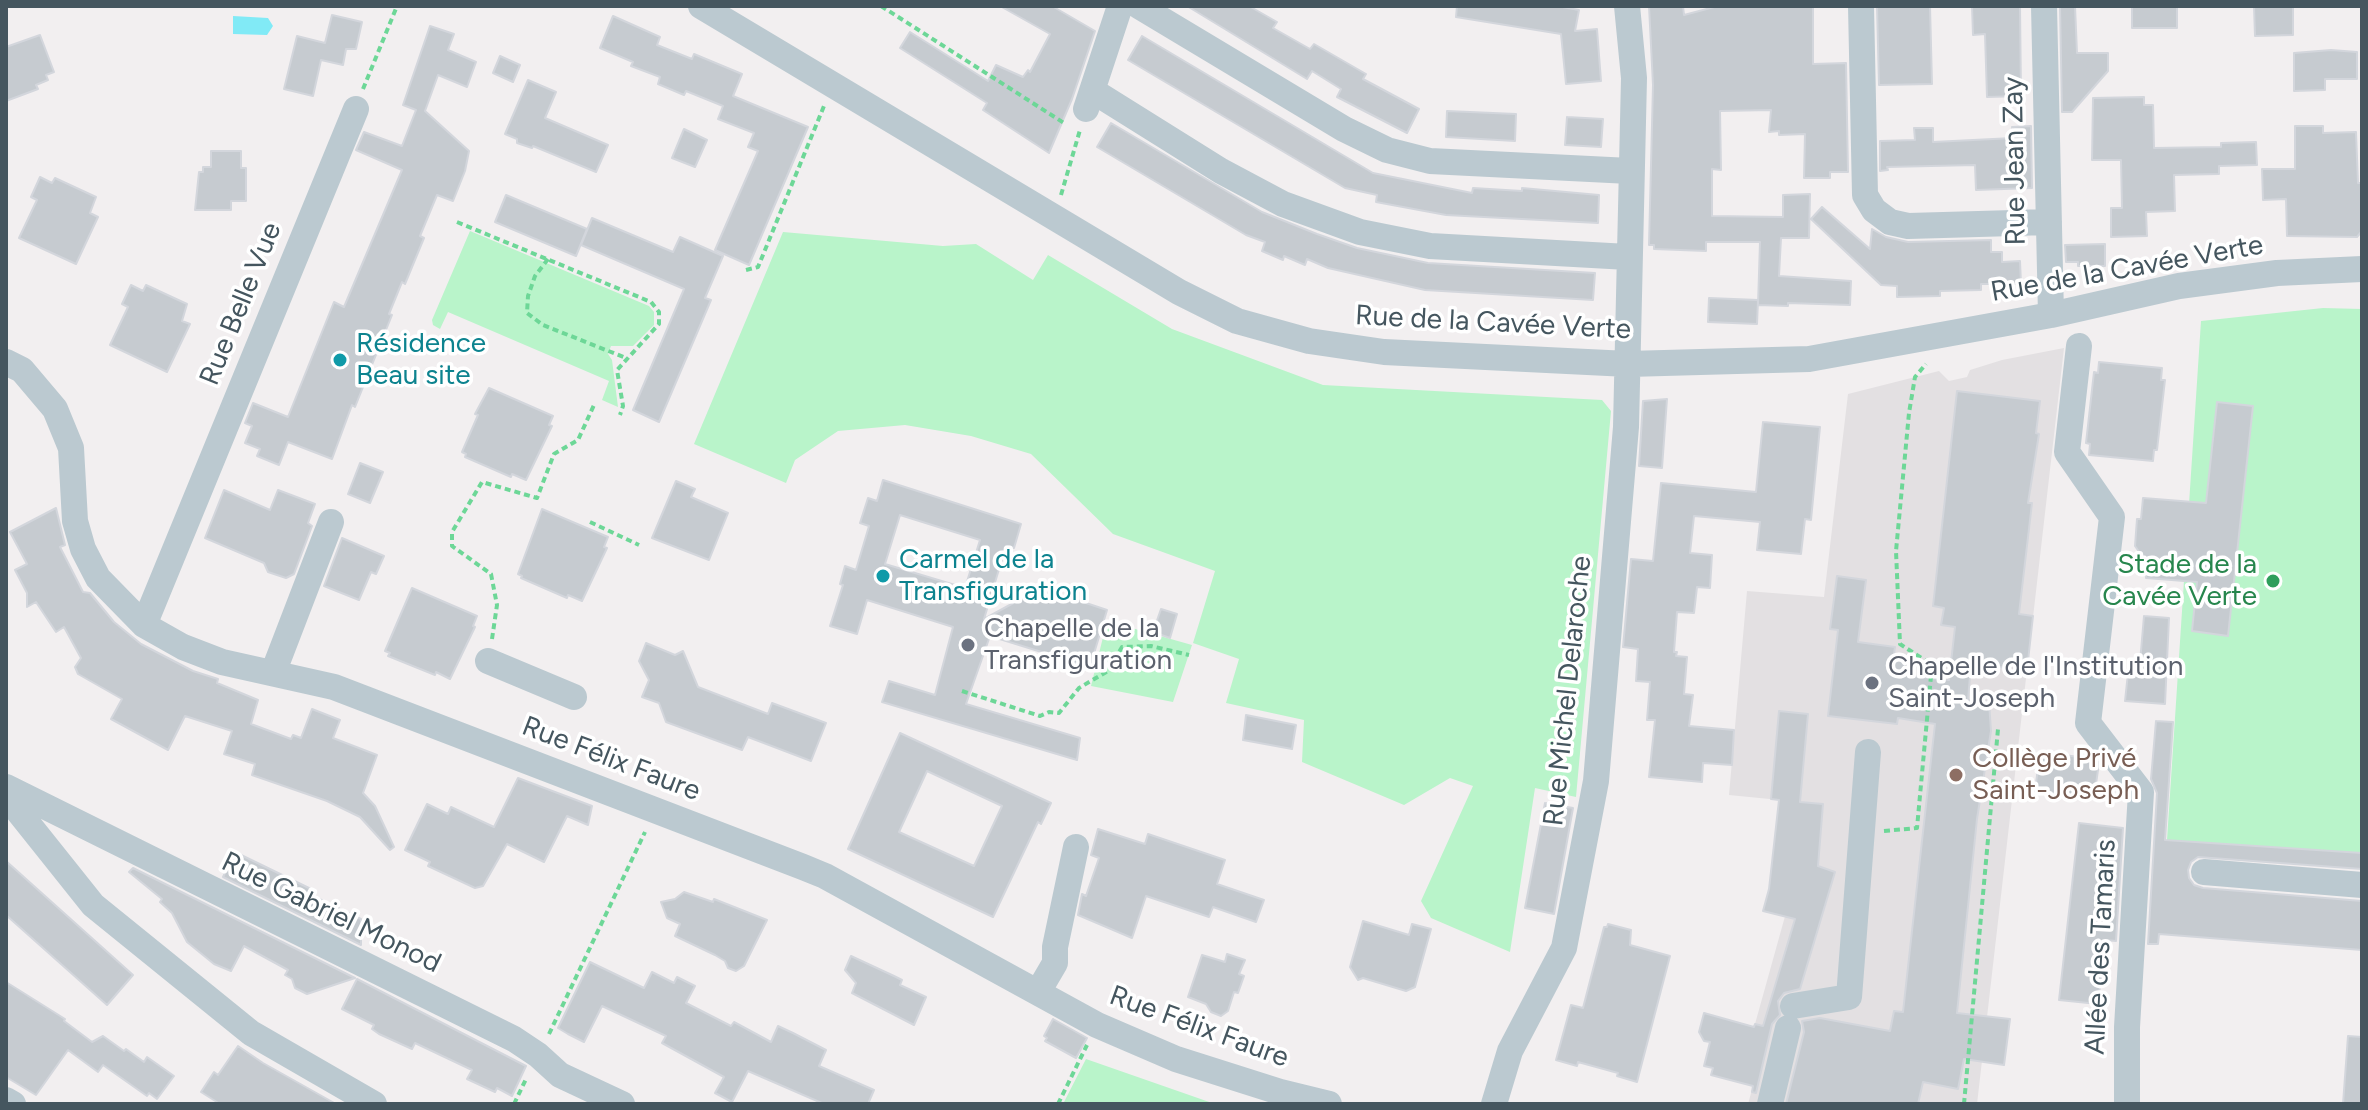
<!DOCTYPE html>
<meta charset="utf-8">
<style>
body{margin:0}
#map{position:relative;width:2368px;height:1110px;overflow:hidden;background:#f2eff0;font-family:Figtree,sans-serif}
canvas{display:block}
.frame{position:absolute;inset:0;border:8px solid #45565f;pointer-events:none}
</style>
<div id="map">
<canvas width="2368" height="1110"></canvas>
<div class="frame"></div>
</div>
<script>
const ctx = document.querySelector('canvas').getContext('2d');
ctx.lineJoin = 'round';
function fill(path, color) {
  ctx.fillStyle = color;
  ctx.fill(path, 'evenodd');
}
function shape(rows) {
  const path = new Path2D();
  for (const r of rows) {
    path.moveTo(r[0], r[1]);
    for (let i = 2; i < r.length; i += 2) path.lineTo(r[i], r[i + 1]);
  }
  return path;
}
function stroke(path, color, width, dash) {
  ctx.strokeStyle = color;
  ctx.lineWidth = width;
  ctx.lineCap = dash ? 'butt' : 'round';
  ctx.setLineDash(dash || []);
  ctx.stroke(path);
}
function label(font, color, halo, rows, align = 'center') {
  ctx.font = font + ' Figtree,sans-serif';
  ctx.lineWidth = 7;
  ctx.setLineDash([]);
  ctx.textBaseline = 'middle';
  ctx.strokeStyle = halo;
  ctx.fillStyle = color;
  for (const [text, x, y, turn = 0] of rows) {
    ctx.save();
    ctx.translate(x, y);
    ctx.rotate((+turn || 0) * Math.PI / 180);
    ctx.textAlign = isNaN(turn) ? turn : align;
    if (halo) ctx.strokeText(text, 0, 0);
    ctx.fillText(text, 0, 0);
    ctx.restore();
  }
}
const education = shape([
 [2064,348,1977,1104,1748,1104,1769,1028,1755,1024,1794,884,1800,802,1729,795,1747,591,1824,597,1848,394,1939,371,1949,381,1967,377,1970,370,2002,360]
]);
const green = shape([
 [470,231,649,306,654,312,654,325,633,346,611,346,608,354,612,360,618,407,602,400,609,381,448,312,440,329,433,325,432,320],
 [783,232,943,246,976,244,1033,280,1048,255,1172,329,1323,385,1602,400,1611,411,1576,797,1535,788,1510,952,1431,918,1421,901,1473,786,1450,778,1404,805,1302,762,1304,720,1226,703,1239,659,1193,643,1215,571,1113,534,1031,454,971,436,905,425,838,431,795,460,786,483,694,444],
 [2323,308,2362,309,2362,853,2167,840,2201,321],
 [1107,621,1192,645,1173,702,1091,686],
 [1086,1059,1215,1104,1063,1104]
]);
const water = shape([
 [233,16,268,18,273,26,267,35,233,34]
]);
const building = shape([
 [1000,6,1052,6,1095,31,1072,99,1049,153,983,110,987,103,900,48,910,32,988,81,996,65,1023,77,1028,70,1030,72,1050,34,1000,6],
 [1187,6,1249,6,1277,22,1273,28,1310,49,1314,44,1366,74,1363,79,1419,109,1407,133,1337,97,1341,89,1312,71,1307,79,1187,6],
 [1457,6,1557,6,1579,10,1575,31,1597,29,1601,81,1566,84,1561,34,1456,17,1457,6],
 [1649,6,1683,6,1684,15,1718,6,1813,6,1813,64,1846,63,1848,172,1830,172,1830,178,1804,178,1805,134,1779,135,1779,131,1769,132,1771,110,1720,111,1721,170,1712,169,1712,216,1783,217,1783,195,1810,194,1809,238,1781,238,1779,276,1851,281,1850,305,1788,303,1788,306,1758,305,1760,242,1706,242,1706,251,1654,249,1654,245,1649,245,1653,85,1649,6],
 [1877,6,1930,6,1932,84,1879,85,1877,6],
 [1972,6,2020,6,2021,96,1987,97,1985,34,1973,35,1972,6],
 [2060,6,2075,6,2077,53,2108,53,2108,71,2072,112,2062,112,2060,6],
 [2132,6,2177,6,2177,28,2132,28,2132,6],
 [2254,6,2293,6,2293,35,2255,36,2254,6],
 [332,15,362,22,356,49,346,49,343,65,321,60,313,96,284,89,297,36,325,43,332,15],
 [613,16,660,37,657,45,692,59,694,54,742,74,733,96,808,127,749,265,715,250,758,151,748,147,754,133,718,119,723,106,686,91,684,95,658,84,660,77,631,66,633,62,600,48,613,16],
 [430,26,454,34,448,50,476,62,467,87,438,75,425,111,469,151,465,171,453,201,437,195,420,236,424,238,405,284,402,282,389,314,392,315,355,407,352,405,332,459,288,442,279,465,257,456,260,449,245,443,252,426,245,423,253,403,288,417,334,302,344,307,402,170,356,150,364,132,402,146,416,110,403,105,430,26],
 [40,35,54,72,46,75,48,80,36,85,38,89,6,101,6,47,40,35],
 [1142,36,1373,173,1472,193,1473,188,1522,191,1522,188,1599,195,1598,223,1446,215,1376,202,1377,195,1345,188,1128,60,1142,36],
 [2331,50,2357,52,2357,79,2325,79,2325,90,2294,91,2294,53,2331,50],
 [500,56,520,65,513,82,493,73,500,56],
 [528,80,556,92,545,118,608,145,596,172,533,146,532,148,517,143,517,139,505,134,528,80],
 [2144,97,2144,105,2153,105,2154,148,2221,147,2221,143,2256,142,2257,165,2219,166,2219,174,2174,175,2175,211,2146,212,2147,236,2111,237,2111,208,2122,208,2121,160,2092,160,2093,98,2144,97],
 [1447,111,1516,114,1515,141,1446,137,1447,111],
 [1567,117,1603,119,1601,147,1565,145,1567,117],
 [1111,123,1262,212,1317,234,1357,248,1428,263,1595,273,1593,300,1425,290,1328,268,1307,259,1305,265,1284,256,1283,260,1262,251,1265,242,1246,235,1097,147,1111,123],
 [2031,126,2032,188,1976,190,1975,165,1887,167,1888,170,1880,171,1880,141,1915,140,1914,128,1933,128,1933,142,2013,138,2012,127,2031,126],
 [2295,126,2323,126,2323,133,2356,132,2358,183,2362,183,2362,231,2357,237,2287,236,2286,199,2263,200,2262,169,2295,169,2295,126],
 [684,129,707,140,695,167,672,158,684,129],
 [211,151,241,151,241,168,246,168,246,201,231,201,231,210,195,210,199,172,203,172,203,167,211,167,211,151],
 [40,177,52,183,55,178,96,197,90,213,98,217,76,264,19,238,37,200,31,197,40,177],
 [506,195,587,229,576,256,495,222,506,195],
 [1822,207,1870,249,1872,229,1886,237,1908,242,1991,240,1991,252,2002,252,2002,262,2020,261,2021,284,1981,284,1981,290,1940,291,1940,296,1897,297,1897,286,1881,285,1811,219,1822,207],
 [592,218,673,252,680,237,723,256,705,298,711,300,659,422,633,410,684,289,581,245,592,218],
 [2105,244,2105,266,2078,266,2078,262,2066,262,2065,245,2105,244],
 [131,285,143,291,146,285,187,304,182,321,190,324,167,372,110,345,128,307,122,304,131,285],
 [1709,298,1758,300,1757,324,1708,322,1709,298],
 [2099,362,2162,368,2161,380,2165,380,2157,450,2154,450,2153,461,2089,455,2090,444,2086,443,2094,372,2098,373,2099,362],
 [489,388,553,416,549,425,552,426,526,480,512,474,511,477,465,457,466,454,462,452,478,415,475,414,489,388],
 [1957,391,2040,401,2036,433,2039,434,2028,503,2032,503,2019,614,2033,616,2028,661,2010,659,2008,668,1971,664,1968,700,1989,702,1991,731,1977,819,1957,1013,2010,1019,2004,1065,1964,1059,1958,1089,1923,1082,1918,1104,1786,1104,1804,1032,1802,1021,1820,1018,1890,1031,1894,1011,1903,1012,1935,724,1898,718,1897,724,1828,716,1838,630,1830,629,1837,576,1866,580,1858,642,1895,647,1894,654,1915,656,1913,676,1949,680,1955,627,1941,625,1944,608,1933,606,1957,391],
 [1667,399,1662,468,1639,466,1643,401,1667,399],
 [2217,402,2253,406,2228,636,2192,631,2197,582,2146,578,2147,563,2135,546,2137,519,2141,519,2143,498,2206,503,2217,402],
 [1763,422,1820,427,1811,520,1805,519,1801,554,1757,550,1760,522,1694,516,1690,553,1712,555,1710,588,1697,587,1694,613,1677,612,1674,652,1677,652,1676,656,1687,657,1684,694,1693,695,1689,726,1734,730,1732,765,1703,763,1702,782,1649,777,1655,720,1647,720,1650,682,1636,681,1638,649,1623,647,1631,559,1653,561,1661,483,1756,492,1763,422],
 [360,463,383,472,370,503,348,494,360,463],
 [883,480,1021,524,1014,548,1006,546,984,619,1052,582,1059,594,1107,610,1090,667,1072,662,1067,664,1064,659,990,636,966,704,1080,738,1077,760,882,702,889,681,935,695,953,627,867,600,857,634,830,626,843,585,840,584,845,566,856,570,869,526,860,523,868,498,877,501,883,480],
 [900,515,980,540,965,588,885,564,900,515],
 [676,481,695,489,691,497,728,513,709,560,652,538,676,481],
 [224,490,270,510,278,490,315,504,308,523,312,526,294,574,286,578,268,572,264,563,205,538,224,490],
 [56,508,65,545,60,547,83,592,90,593,114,622,141,644,193,671,218,679,217,683,258,700,251,724,291,739,293,735,301,738,312,709,340,720,333,738,377,755,363,793,375,806,394,847,390,850,360,817,327,801,252,775,255,764,224,754,232,731,185,716,168,750,111,719,122,699,78,674,75,667,81,658,64,627,56,632,36,602,27,607,27,593,15,570,27,564,10,532,56,508],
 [542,509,608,537,604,547,607,548,582,601,568,595,567,598,521,578,522,576,518,574,542,509],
 [342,538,384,556,376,574,371,572,359,600,324,586,342,538],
 [412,588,477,616,473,626,475,627,450,679,436,672,435,675,388,656,390,653,385,651,412,588],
 [1161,609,1177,614,1170,638,1153,632,1161,609],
 [2144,616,2169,618,2165,704,2125,701,2128,673,2139,674,2144,616],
 [646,643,675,655,683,651,698,687,768,714,772,703,826,723,811,761,748,737,742,750,666,722,659,703,642,697,649,680,639,661,646,643],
 [1779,711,1808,714,1800,802,1823,804,1818,866,1835,872,1800,989,1784,993,1778,1001,1780,1015,1772,1024,1756,1093,1752,1092,1753,1086,1711,1075,1713,1068,1704,1066,1710,1042,1704,1041,1699,1032,1704,1013,1754,1027,1755,1024,1763,1026,1795,919,1763,911,1769,889,1779,800,1771,799,1779,711],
 [1246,715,1296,725,1292,749,1243,740,1246,715],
 [2156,721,2173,722,2165,840,2362,853,2362,869,2198,857,2191,862,2188,870,2189,878,2194,885,2203,888,2362,901,2362,950,2159,934,2158,944,2148,944,2157,793,2151,779,2156,721],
 [900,733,1051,803,1041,824,1038,822,993,917,848,849,900,733],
 [927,771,1002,806,974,866,899,832,927,771],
 [2040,752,2095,759,2099,763,2094,798,2035,791,2040,752],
 [518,778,592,806,588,825,567,816,544,862,507,844,483,886,475,888,428,866,430,862,405,850,427,804,448,814,451,807,494,827,518,778],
 [1545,803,1573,808,1554,914,1525,908,1545,803],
 [2079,823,2123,828,2116,941,2105,940,2098,1004,2059,1000,2079,823],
 [1098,829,1145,844,1148,834,1225,860,1217,884,1264,900,1256,922,1213,907,1209,917,1146,896,1132,938,1078,915,1082,894,1086,896,1099,858,1091,855,1098,829],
 [235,852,311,889,309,894,361,919,361,945,223,877,235,852],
 [6,861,133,975,107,1005,6,915,6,861],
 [133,868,355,978,307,994,295,988,292,979,285,975,288,970,244,946,231,971,214,964,187,942,172,913,160,902,162,899,129,872,133,868],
 [684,892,713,902,714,899,767,920,744,966,736,971,728,968,725,961,715,955,675,936,680,924,667,918,661,902,675,899,684,892],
 [1363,921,1409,935,1412,924,1431,929,1415,987,1406,991,1363,978,1358,980,1350,967,1363,921],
 [1608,924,1631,930,1630,945,1670,956,1637,1082,1617,1076,1618,1073,1578,1062,1577,1066,1556,1060,1571,1005,1583,1008,1604,927,1607,927,1608,924],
 [1227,954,1245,960,1239,974,1244,976,1238,993,1234,992,1228,1011,1221,1016,1211,1012,1206,1004,1188,997,1202,955,1225,962,1227,954],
 [851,956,894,976,902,980,900,985,926,997,914,1025,852,993,856,983,845,970,851,956],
 [590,962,644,988,652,972,674,983,677,977,695,986,686,1003,731,1026,734,1022,771,1042,778,1026,793,1033,826,1050,819,1066,874,1090,868,1104,824,1104,748,1071,732,1102,715,1093,724,1077,662,1043,666,1036,602,1006,584,1042,568,1034,558,1028,590,962],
 [357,979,526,1066,512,1096,497,1088,495,1092,467,1079,472,1070,415,1043,412,1049,379,1034,372,1029,374,1025,342,1009,357,979],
 [6,982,65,1019,64,1021,92,1042,103,1036,124,1051,126,1049,144,1062,147,1057,174,1076,157,1099,149,1093,147,1096,103,1065,98,1072,68,1050,36,1095,6,1077,6,982],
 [1053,1019,1087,1038,1076,1058,1045,1041,1047,1038,1044,1036,1053,1019],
 [2348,1036,2362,1037,2362,1104,2343,1104,2348,1036],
 [238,1046,263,1063,336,1104,220,1104,201,1092,214,1072,218,1075,238,1046]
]);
const path = shape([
 [881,6,1064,123],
 [363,89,397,6],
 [1061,195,1080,130],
 [457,222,651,302,659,312,659,324,617,370,623,406,620,415],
 [548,259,535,276,528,296,527,313,543,325,626,358],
 [746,270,758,267,824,106],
 [590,522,639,545],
 [492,639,497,605,491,574,452,546,452,532,482,482,537,498,554,454,578,440,594,405],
 [962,691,1040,716,1049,712,1059,713,1079,688,1108,671,1122,647,1151,646,1189,655],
 [1884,831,1917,828,1932,665,1900,644,1896,551,1909,413,1915,377,1926,364],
 [549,1034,645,832],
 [514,1104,527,1077],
 [1058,1104,1087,1045],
 [1964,1104,1998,729]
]);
const minor = shape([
 [701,6,1179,292,1237,321,1309,341,1384,352,1628,364,1809,359,2051,315,2179,286,2277,273,2362,269],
 [1139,6,1344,129,1387,150,1430,161,1630,171],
 [1861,6,1865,195,1874,210,1890,222,1908,226,2049,222],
 [2044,6,2051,315],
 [1093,91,1221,171,1283,204,1360,232,1430,246,1628,257],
 [1086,109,1120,6],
 [2079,346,2067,452,2112,517,2088,723,2141,792,2127,1027,2127,1104],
 [6,362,22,370,55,409,71,448,75,521,83,549,98,578,144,625,183,647,222,662,334,687,803,867,825,876,1097,1025,1176,1059,1280,1092,1329,1104],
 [144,625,356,109],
 [488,661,574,697],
 [273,673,331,522],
 [6,787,514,1039,538,1055,560,1075,622,1104],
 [6,796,93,905,251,1033,374,1104],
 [2204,872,2362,885],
 [1038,992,1055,963,1055,947,1076,847],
 [1793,1006,1849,997,1868,752],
 [6,1100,13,1104],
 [1494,1104,1510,1051,1564,948,1596,781,1626,427,1634,78,1627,6],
 [1770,1104,1788,1028]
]);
const markers = [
 [340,360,8,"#0f9aa8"],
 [883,576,8,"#0f9aa8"],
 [2273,581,8,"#2e9e5b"],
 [968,645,8,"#6b7280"],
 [1872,683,8,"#6b7280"],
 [1956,775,8,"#8d6e63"]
];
const streetNames = [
 ["Rue Jean Zay",2015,161,-91],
 ["Rue de la Cavée Verte",2127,269,-10],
 ["Rue Belle Vue",241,304,-68],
 ["Rue de la Cavée Verte",1493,323,3],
 ["Rue Michel Delaroche",1568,691,-84],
 ["Rue Félix Faure",611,759,21],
 ["Rue Gabriel Monod",331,913,26],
 ["Allée des Tamaris",2101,947,-87],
 ["Rue Félix Faure",1199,1027,20]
];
const cultureNames = [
 ["Résidence",356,344],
 ["Beau site",356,376],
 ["Carmel de la",899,560],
 ["Transfiguration",899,592]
];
const leisureNames = [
 ["Stade de la",2257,565],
 ["Cavée Verte",2257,597]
];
const worshipNames = [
 ["Chapelle de la",984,629],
 ["Transfiguration",984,661],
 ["Chapelle de l'Institution",1888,667],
 ["Saint-Joseph",1888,699]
];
const educationNames = [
 ["Collège Privé",1972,759],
 ["Saint-Joseph",1972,791]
];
fill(education, '#e3e0e2');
fill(green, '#b9f4ca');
fill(water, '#81eaf6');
fill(building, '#c6cbd0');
stroke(building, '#d3d6dc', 2);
stroke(path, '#6dd797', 4, [6, 4]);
stroke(minor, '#bbc9d0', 26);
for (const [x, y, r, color] of markers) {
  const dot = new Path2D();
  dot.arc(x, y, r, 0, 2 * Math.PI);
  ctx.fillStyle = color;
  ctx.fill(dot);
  stroke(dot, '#fff', 3);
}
label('28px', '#45565f', '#fff', streetNames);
label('28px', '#0d838f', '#fff', cultureNames, 'left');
label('28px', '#27864d', '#fff', leisureNames, 'right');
label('28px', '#5b616d', '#fff', worshipNames, 'left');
label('28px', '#785e54', '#fff', educationNames, 'left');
</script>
